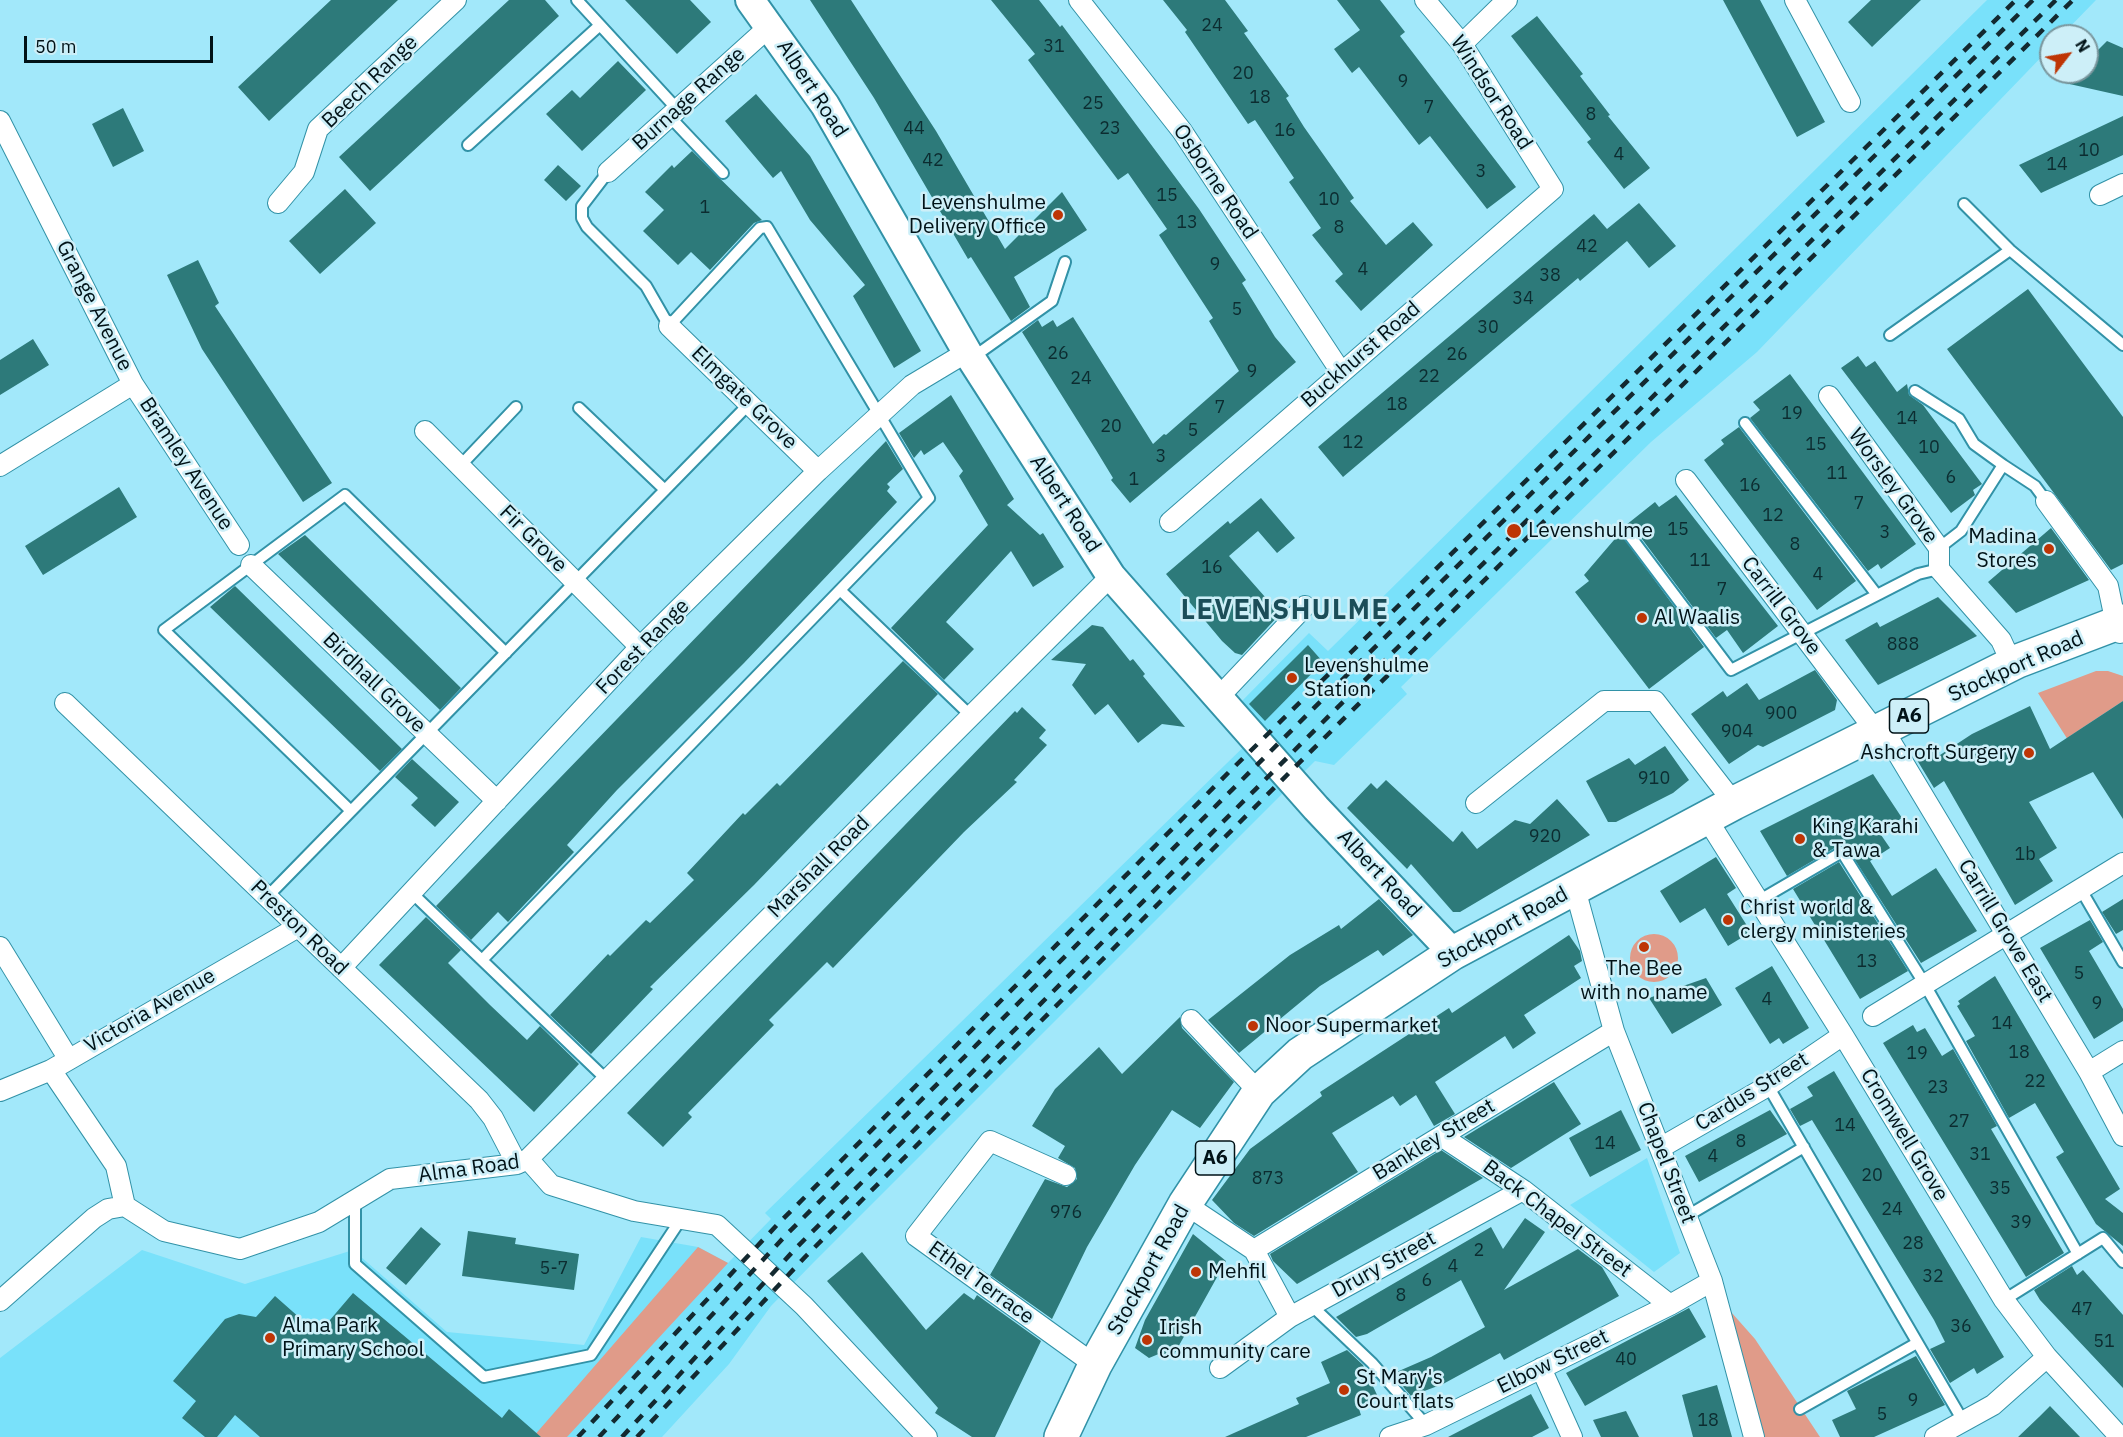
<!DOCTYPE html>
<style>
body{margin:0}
#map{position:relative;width:2123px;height:1437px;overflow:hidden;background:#a2e8fa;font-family:"IBM Plex Sans",sans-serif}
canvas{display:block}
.north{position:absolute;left:2039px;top:24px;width:60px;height:60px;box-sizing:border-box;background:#cdeff8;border:2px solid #7b979e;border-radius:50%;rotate:59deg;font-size:16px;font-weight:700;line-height:24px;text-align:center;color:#011217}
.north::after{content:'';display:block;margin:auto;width:21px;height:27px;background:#be3505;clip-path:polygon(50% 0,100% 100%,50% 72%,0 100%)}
.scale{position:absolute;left:24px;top:36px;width:189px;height:27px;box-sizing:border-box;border:3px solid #011217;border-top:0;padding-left:8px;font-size:18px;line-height:21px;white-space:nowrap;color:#011217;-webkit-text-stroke:4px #cdeff8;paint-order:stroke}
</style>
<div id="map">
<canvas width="2123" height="1437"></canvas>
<div class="north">N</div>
<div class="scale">50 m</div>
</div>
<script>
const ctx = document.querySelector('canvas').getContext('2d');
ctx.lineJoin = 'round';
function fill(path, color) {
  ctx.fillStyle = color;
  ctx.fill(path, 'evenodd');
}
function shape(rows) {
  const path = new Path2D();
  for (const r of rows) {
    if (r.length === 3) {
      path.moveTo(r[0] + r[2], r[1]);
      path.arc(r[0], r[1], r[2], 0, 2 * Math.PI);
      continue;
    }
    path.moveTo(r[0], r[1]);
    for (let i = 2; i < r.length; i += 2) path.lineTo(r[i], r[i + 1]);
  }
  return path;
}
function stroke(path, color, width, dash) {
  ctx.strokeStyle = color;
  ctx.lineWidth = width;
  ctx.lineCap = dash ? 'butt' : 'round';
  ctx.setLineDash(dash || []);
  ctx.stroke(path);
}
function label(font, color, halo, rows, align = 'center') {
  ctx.font = font + ' "IBM Plex Sans",sans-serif';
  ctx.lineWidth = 5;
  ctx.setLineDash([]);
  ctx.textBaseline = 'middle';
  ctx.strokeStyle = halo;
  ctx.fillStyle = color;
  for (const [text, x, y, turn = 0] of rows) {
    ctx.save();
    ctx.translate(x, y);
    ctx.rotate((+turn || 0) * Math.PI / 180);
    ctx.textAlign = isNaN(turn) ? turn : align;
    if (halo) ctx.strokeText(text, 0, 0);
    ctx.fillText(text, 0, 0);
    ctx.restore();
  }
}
const built = shape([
 [1987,0,2096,0,2061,36,2051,36,2051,47,1757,352,1651,442,1401,687,1407,694,1334,765,1315,761,813,1263,771,1306,729,1364,662,1437,0,1437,0,1358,142,1250,245,1284,353,1250,447,1332,584,1345,641,1237,698,1247,728,1263,771,1219,765,1213,1264,727,1241,702,1309,633,1328,651],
 [1647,1158,1680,1253,1654,1272,1570,1205]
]);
const green = shape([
 [2096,671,2108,671,2123,676,2123,701,2070,736,2068,740,2038,693],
 [1654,958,24],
 [698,1247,728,1263,567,1437,533,1437],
 [1716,1295,1755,1339,1820,1437,1754,1437]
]);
const building = shape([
 [331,0,398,0,269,121,238,87],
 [509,0,545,0,559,16,370,191,339,157],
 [625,0,690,0,711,22,677,54],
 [810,0,851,0,936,131,1005,249,1062,192,1087,230,1014,277,1030,307,1011,321,971,257,968,259,874,98],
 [991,0,1039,0,1060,27,1062,25,1199,209,1246,280,1242,283,1275,337,1296,362,1130,503,1111,480,1113,478,1096,450,1022,332,1038,320,1042,327,1053,320,1057,327,1073,317,1153,444,1164,434,1166,435,1239,371,1209,321,1213,318,1159,235,1167,229,1128,173,1118,180,1028,60,1035,54],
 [1163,0,1225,0,1248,31,1244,33,1289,96,1286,98,1304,127,1354,198,1350,201,1386,245,1413,222,1433,245,1361,311,1335,281,1343,274,1312,235,1321,228,1289,182,1294,178,1255,120,1248,124,1185,32,1187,30],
 [1337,0,1380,0,1405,32,1400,36,1516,187,1487,209,1430,136,1419,145,1359,67,1352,73,1334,49,1360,30],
 [1723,0,1760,0,1825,122,1797,137],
 [1871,0,1921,0,1872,47,1848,22],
 [1537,16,1583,74,1580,76,1610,115,1608,116,1650,168,1624,189,1587,142,1591,139,1511,36],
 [2107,41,2123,48,2123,96,2065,83,2076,72,2087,72,2087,61],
 [618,61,646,90,582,151,546,114,572,90,580,98],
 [756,94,810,156,921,351,894,368,853,296,865,285,810,220,781,171,773,178,725,121],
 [123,108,144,151,113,167,92,124],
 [2123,116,2123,155,2041,193,2019,165],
 [692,151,762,220,754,223,710,270,691,252,678,265,643,231,664,210,645,192,672,165,674,168],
 [558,165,581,186,566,201,544,180],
 [345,189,376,223,320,274,289,241],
 [1639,203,1676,246,1649,268,1627,241,1580,281,1578,278,1343,477,1318,447,1594,214,1607,229],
 [198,260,219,303,215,306,332,483,303,502,202,349,167,275],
 [2028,289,2123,417,2123,564,2111,570,1947,349],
 [33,339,49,365,0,395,0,360],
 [1858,356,1866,367,1875,361,1897,392,1907,384,1909,395,1923,405,1982,484,1973,490,1975,495,1951,513,1841,368],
 [1790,374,1916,544,1881,569,1878,564,1868,571,1750,418,1760,410,1753,402],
 [951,395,1014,499,1007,505,1040,535,1043,533,1064,567,1033,587,1011,551,946,622,974,649,944,680,891,628,988,525,959,476,963,471,943,442,924,455,921,450,914,458,899,433],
 [1739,427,1856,581,1817,610,1704,460,1724,444,1721,440],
 [886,441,903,469,887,484,890,487,887,491,897,502,744,663,617,790,567,845,574,852,508,922,498,912,471,940,436,906],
 [119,487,137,517,43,575,25,546],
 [1676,495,1778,626,1743,653,1727,630,1716,638,1633,527,1626,525,1655,502,1659,507],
 [1261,498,1295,538,1277,553,1258,531,1229,556,1280,614,1242,655,1235,653,1222,641,1166,574,1228,521,1230,524],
 [2051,528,2089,580,2016,613,1988,582],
 [1620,533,1704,647,1649,689,1575,592,1589,581,1584,575],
 [305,535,461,688,440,710,278,554],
 [235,586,402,749,380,771,210,607],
 [1938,597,1977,636,1878,685,1845,640,1877,622,1880,627],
 [1092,625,1103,627,1130,661,1133,659,1145,674,1143,676,1185,727,1162,724,1138,743,1108,704,1095,715,1072,685,1086,664,1051,660],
 [1308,645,1323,662,1265,721,1249,704],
 [903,661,938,694,754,885,650,987,653,989,591,1054,550,1015,608,954,610,956,646,920,650,923,694,880,687,873,743,813,745,815,777,783,780,786],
 [1815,670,1837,700,1835,710,1763,747,1758,745,1729,764,1691,714,1723,691,1727,697,1747,683,1759,700],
 [2123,701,2123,819,2093,772,2029,802,2057,848,2039,859,2053,881,2015,905,1944,781,1934,788,1917,760,1933,750,1937,757,1972,734,2030,706,2050,749],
 [1022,707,1046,730,1039,738,1047,745,1014,780,1017,782,964,832,833,968,827,962,769,1020,774,1025,688,1113,692,1117,663,1147,627,1113,1015,711,1017,713],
 [1665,746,1689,780,1673,793,1616,822,1608,822,1586,781,1629,758,1635,765],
 [412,759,459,802,435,827,411,805,418,798,395,777],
 [1873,774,1902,818,1879,832,1890,848,1870,861,1892,896,1936,868,1977,931,1921,963,1846,846,1838,846,1787,876,1760,831],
 [1386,780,1453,842,1462,831,1477,849,1515,820,1530,824,1557,799,1590,835,1460,912,1453,912,1411,864,1407,869,1347,808,1371,783,1377,789],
 [1716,857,1736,888,1727,894,1751,932,1728,946,1705,908,1680,923,1660,891],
 [1839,862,1908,971,1860,999,1793,889],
 [1379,899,1413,935,1383,956,1378,950,1320,986,1239,1053,1208,1020,1290,955,1339,925,1341,929],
 [2123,899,2123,930,2116,934,2102,912],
 [426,917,461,950,448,963,490,1005,527,1040,540,1026,579,1064,534,1112,379,965],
 [2090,920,2103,942,2089,951,2123,1009,2123,1021,2094,1039,2040,948],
 [1569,935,1580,951,1582,961,1574,966,1581,978,1524,1015,1536,1033,1513,1049,1505,1036,1435,1082,1455,1114,1434,1126,1416,1095,1400,1106,1393,1096,1332,1133,1358,1172,1254,1236,1234,1223,1212,1200,1250,1149,1322,1096,1320,1092,1449,1008,1452,1013],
 [1772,966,1809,1028,1783,1044,1779,1038,1770,1044,1735,988],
 [1995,976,2120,1189,2105,1199,2123,1213,2123,1246,2096,1224,2056,1157,2064,1152,2035,1103,2009,1118,1966,1041,1975,1036,1957,1006,1960,1004,1958,1001],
 [1706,978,1722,1005,1672,1034,1649,998],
 [1180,1017,1182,1028,1234,1082,1200,1128,1172,1110,1135,1165,1087,1247,1052,1319,990,1275,1045,1179,1067,1187,1077,1179,1075,1168,1058,1158,1065,1146,1032,1126,1055,1089,1099,1047,1122,1074],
 [1913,1025,1917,1032,1925,1028,1942,1056,1953,1049,1997,1126,1991,1129,2064,1253,2026,1277,1883,1043],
 [1834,1071,2004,1357,1977,1374,1974,1368,1950,1383,1930,1349,1945,1342,1934,1320,1812,1120,1800,1126,1790,1109,1813,1096,1807,1087],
 [1554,1082,1581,1124,1511,1168,1464,1137],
 [1621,1110,1641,1150,1590,1177,1569,1138],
 [1770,1110,1787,1134,1699,1182,1685,1156],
 [1441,1150,1483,1178,1297,1284,1273,1261,1270,1254],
 [1525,1218,1545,1232,1504,1290,1578,1249,1602,1267,1619,1296,1504,1360,1500,1353,1443,1384,1411,1396,1392,1374,1431,1357,1485,1327,1461,1280,1367,1334,1356,1337,1336,1317,1491,1227,1503,1249],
 [421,1227,441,1244,406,1285,386,1268],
 [468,1231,516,1238,515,1244,579,1254,574,1290,462,1276],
 [1193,1234,1226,1261,1172,1358,1161,1353,1149,1358,1135,1348,1145,1320],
 [862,1252,926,1330,964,1293,974,1300,977,1295,1041,1341,995,1437,972,1437,935,1413,938,1408,827,1281],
 [2072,1266,2077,1275,2083,1270,2123,1315,2123,1388,2040,1300,2034,1290],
 [353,1293,502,1418,509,1409,541,1437,260,1437,235,1415,217,1437,205,1437,182,1418,196,1401,173,1381,225,1319,239,1314,256,1317,275,1296,318,1334],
 [1689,1308,1706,1337,1585,1406,1566,1373],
 [1347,1350,1363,1365,1378,1397,1358,1406,1361,1415,1306,1437,1225,1437,1299,1404,1296,1398,1330,1383,1321,1362],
 [1916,1356,1945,1405,1874,1437,1840,1437,1832,1420,1856,1409,1847,1391],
 [1717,1385,1732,1437,1693,1437,1682,1395],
 [1531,1394,1549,1428,1532,1437,1448,1437],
 [2050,1406,2080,1437,2018,1437,2039,1417],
 [1626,1411,1639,1437,1601,1437,1593,1420]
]);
const lane = shape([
 [577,0,678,110],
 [670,117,723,173],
 [468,145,600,25],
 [1964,204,2010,250,2123,345],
 [1890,335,2010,250],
 [972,358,1052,301,1065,262],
 [1915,391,1959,419,1974,444,2003,465,1961,531,1939,548],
 [579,408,665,490],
 [1745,423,1877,595],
 [2003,465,2035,486,2046,501],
 [460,466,516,407],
 [1627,532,1731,670,1918,574,1939,569],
 [840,590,971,716],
 [351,811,164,630,345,495,506,653],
 [2080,888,2123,962],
 [412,893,607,1080],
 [267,897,749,404],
 [1758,901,1842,852,1924,983,2078,1254],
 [482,960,929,498,767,227,760,228,669,326,646,286,587,227,582,218,582,206,608,172],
 [1768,1086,1963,1421],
 [355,1200,355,1264,484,1377,591,1355,681,1219],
 [1687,1216,1804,1147],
 [2004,1300,2103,1238,2123,1262],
 [1311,1305,1372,1363,1426,1425],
 [1800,1409,1917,1343]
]);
const street = shape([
 [1079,0,1182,131,1341,372],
 [1795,0,1850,102],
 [1462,44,1507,0],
 [0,121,133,384,0,466],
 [608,172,770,26],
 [2100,195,2123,184],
 [278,203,304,172,318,129,456,0],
 [669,326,818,471],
 [133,384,239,545],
 [1829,396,1939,548,1939,569,2001,640,2012,664],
 [425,431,640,647],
 [1686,480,1877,733],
 [2046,501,2108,586,2116,624,2120,633],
 [1170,522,1553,189,1462,44,1425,0],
 [251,565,497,801],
 [1217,699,1305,606],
 [65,703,479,1100,493,1118,517,1164],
 [1883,729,2089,1072,2123,1136],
 [1476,803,1604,701,1655,701,1734,803],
 [1707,819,1843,1035,2004,1300,2047,1357,2120,1437],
 [1575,889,1614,1031,1712,1281,1754,1437],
 [0,947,68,1058],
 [341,968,640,647,818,471,912,385,967,352],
 [1873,1016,2123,863],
 [1191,1020,1259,1092],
 [51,1070,116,1166,125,1206],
 [2089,1072,2123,1051],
 [0,1091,51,1070,298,927],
 [1441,1136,1523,1190,1670,1305],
 [1660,1148,1768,1086,1843,1035],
 [528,1159,551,1185,634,1211,717,1225,804,1306,927,1437],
 [1066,1175,990,1141,916,1236,1095,1365],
 [1185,1204,1254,1250,1290,1317],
 [125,1206,164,1231,240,1249,319,1222,390,1179,517,1164,528,1159,1111,576],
 [1254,1250,1614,1031],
 [0,1301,94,1218,108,1209,125,1206],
 [1220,1368,1290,1317,1523,1190],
 [1541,1368,1572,1437],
 [1390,1437,1426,1425,1670,1305,1712,1281],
 [1935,1437,1993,1405,2047,1357]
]);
const secondary = shape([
 [750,0,825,105,967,352,1111,576,1316,808,1453,953]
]);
const highway = shape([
 [1061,1437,1095,1365,1185,1204,1259,1092,1300,1054,1453,953,1734,803,2018,661,2123,621]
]);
const rail = shape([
 [578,1437,777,1225,1228,773,2016,0],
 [599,1437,786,1235,1369,653,2033,0],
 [622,1437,797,1247,1380,665,2056,0],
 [637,1437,806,1256,1308,754,2073,0]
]);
const markers = [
 [1058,215,6,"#be3505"],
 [1514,531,8,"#be3505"],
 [2049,549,6,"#be3505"],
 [1642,618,6,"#be3505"],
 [1292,678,6,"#be3505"],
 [2029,753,6,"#be3505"],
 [1800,839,6,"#be3505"],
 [1728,920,6,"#be3505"],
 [1644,947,6,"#be3505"],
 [1253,1026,6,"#be3505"],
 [1196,1272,6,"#be3505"],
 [270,1338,6,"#be3505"],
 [1147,1340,6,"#be3505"],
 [1344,1390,6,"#be3505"]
];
const numberNames = [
 ["24",1212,26],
 ["31",1054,47],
 ["20",1243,74],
 ["9",1403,82],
 ["18",1260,98],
 ["25",1093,104],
 ["7",1429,108],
 ["8",1591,115],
 ["44",914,129],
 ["23",1110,129],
 ["16",1285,131],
 ["10",2089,151],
 ["4",1619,155],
 ["42",933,161],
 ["14",2057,165],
 ["3",1481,172],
 ["15",1167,196],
 ["10",1329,200],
 ["1",705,208],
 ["13",1187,223],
 ["8",1339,228],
 ["42",1587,247],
 ["9",1215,265],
 ["4",1363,270],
 ["38",1550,276],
 ["34",1523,299],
 ["5",1237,310],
 ["30",1488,328],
 ["26",1058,354],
 ["26",1457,355],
 ["9",1252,372],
 ["22",1429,377],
 ["24",1081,379],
 ["18",1397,405],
 ["7",1220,408],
 ["19",1792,414],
 ["14",1907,419],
 ["20",1111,427],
 ["5",1193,431],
 ["12",1353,443],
 ["15",1816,445],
 ["10",1929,448],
 ["3",1161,457],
 ["11",1837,474],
 ["6",1951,478],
 ["1",1134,480],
 ["16",1750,486],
 ["7",1859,504],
 ["12",1773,516],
 ["15",1678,530],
 ["3",1885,533],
 ["8",1795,545],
 ["11",1700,561],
 ["16",1212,568],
 ["4",1818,575],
 ["7",1722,590],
 ["888",1903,645],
 ["900",1781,714],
 ["904",1737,732],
 ["910",1654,779],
 ["920",1545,837],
 ["1b",2025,855],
 ["13",1867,962],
 ["5",2079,974],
 ["4",1767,1000],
 ["9",2097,1004],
 ["14",2002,1024],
 ["18",2019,1053],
 ["19",1917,1054],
 ["22",2035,1082],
 ["23",1938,1088],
 ["27",1959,1122],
 ["14",1845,1126],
 ["8",1741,1142],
 ["14",1605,1144],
 ["31",1980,1155],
 ["4",1713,1157],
 ["20",1872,1176],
 ["873",1268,1179],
 ["35",2000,1189],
 ["24",1892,1210],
 ["976",1066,1213],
 ["39",2021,1223],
 ["28",1913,1244],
 ["2",1479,1251],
 ["4",1453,1267],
 ["5-7",554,1269],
 ["32",1933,1277],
 ["6",1427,1281],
 ["8",1401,1296],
 ["47",2082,1310],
 ["36",1961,1327],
 ["51",2104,1342],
 ["40",1626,1360],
 ["9",1913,1401],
 ["5",1882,1415],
 ["18",1708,1421]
];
const shields = [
 [1909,716,39],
 [1215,1158,39]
];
const shieldNames = [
 ["A6",1909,716],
 ["A6",1215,1158]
];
const streetNames = [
 ["Beech Range",370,82,-44],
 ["Albert Road",812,89,57],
 ["Windsor Road",1491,93,57],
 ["Burnage Range",689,99,-42],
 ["Osborne Road",1215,182,56],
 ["Grange Avenue",94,306,63],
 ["Buckhurst Road",1361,355,-41],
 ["Elmgate Grove",744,398,44],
 ["Bramley Avenue",186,464,57],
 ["Worsley Grove",1893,486,54],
 ["Albert Road",1065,504,57],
 ["Fir Grove",533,539,45],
 ["Carrill Grove",1781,606,53],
 ["Forest Range",643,647,-46],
 ["Stockport Road",2016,667,-24],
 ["Birdhall Grove",374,683,44],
 ["Marshall Road",819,867,-45],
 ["Albert Road",1379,874,47],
 ["Preston Road",299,928,44],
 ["Stockport Road",1503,928,-29],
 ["Carrill Grove East",2005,931,59],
 ["Victoria Avenue",150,1011,-30],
 ["Cardus Street",1752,1092,-32],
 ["Cromwell Grove",1904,1135,59],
 ["Bankley Street",1434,1140,-31],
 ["Chapel Street",1666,1163,69],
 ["Alma Road",469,1169,-8],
 ["Back Chapel Street",1557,1219,37],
 ["Drury Street",1384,1265,-29],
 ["Stockport Road",1149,1270,-61],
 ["Ethel Terrace",981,1283,36],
 ["Elbow Street",1553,1362,-26]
];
const poiNames = [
 ["Levenshulme",1046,203,"right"],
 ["Delivery Office",1046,227,"right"],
 ["Levenshulme",1528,531],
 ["Madina",2037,537,"right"],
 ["Stores",2037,561,"right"],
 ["Al Waalis",1654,618],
 ["Levenshulme",1304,666],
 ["Station",1304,690],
 ["Ashcroft Surgery",2017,753,"right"],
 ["King Karahi",1812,827],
 ["& Tawa",1812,851],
 ["Christ world &",1740,908],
 ["clergy ministeries",1740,932],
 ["The Bee",1644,969,"center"],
 ["with no name",1644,993,"center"],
 ["Noor Supermarket",1265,1026],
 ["Mehfil",1208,1272],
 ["Alma Park",282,1326],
 ["Primary School",282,1350],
 ["Irish",1159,1328],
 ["community care",1159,1352],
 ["St Mary's",1356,1378],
 ["Court flats",1356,1402]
];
const districtNames = [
 ["LEVENSHULME",1285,611]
];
fill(built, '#79e1fa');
fill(green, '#e09b89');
fill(building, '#2d7a7a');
stroke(lane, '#3292a7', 14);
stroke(street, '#3292a7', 22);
stroke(secondary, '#3292a7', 32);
stroke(highway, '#3292a7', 36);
stroke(lane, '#fff', 10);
stroke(street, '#fff', 20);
stroke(secondary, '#fff', 28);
stroke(highway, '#fff', 33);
stroke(rail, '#132930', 4.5, [10, 10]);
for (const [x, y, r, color] of markers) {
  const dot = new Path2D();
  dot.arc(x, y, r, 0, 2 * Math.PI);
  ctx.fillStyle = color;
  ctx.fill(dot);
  stroke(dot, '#cdeff8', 2);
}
label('18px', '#0c2c30', null, numberNames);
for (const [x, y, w] of shields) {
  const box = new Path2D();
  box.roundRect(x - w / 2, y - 17, w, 34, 4.5);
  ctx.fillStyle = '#cdeff8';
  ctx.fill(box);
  stroke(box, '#011217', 1.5);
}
label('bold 20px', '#011217', null, shieldNames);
label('21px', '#011217', '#cdeff8', streetNames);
label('21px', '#011217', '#cdeff8', poiNames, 'left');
ctx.letterSpacing = '1.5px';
label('bold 27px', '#1b4d58', '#cdeff8', districtNames);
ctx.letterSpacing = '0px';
</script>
